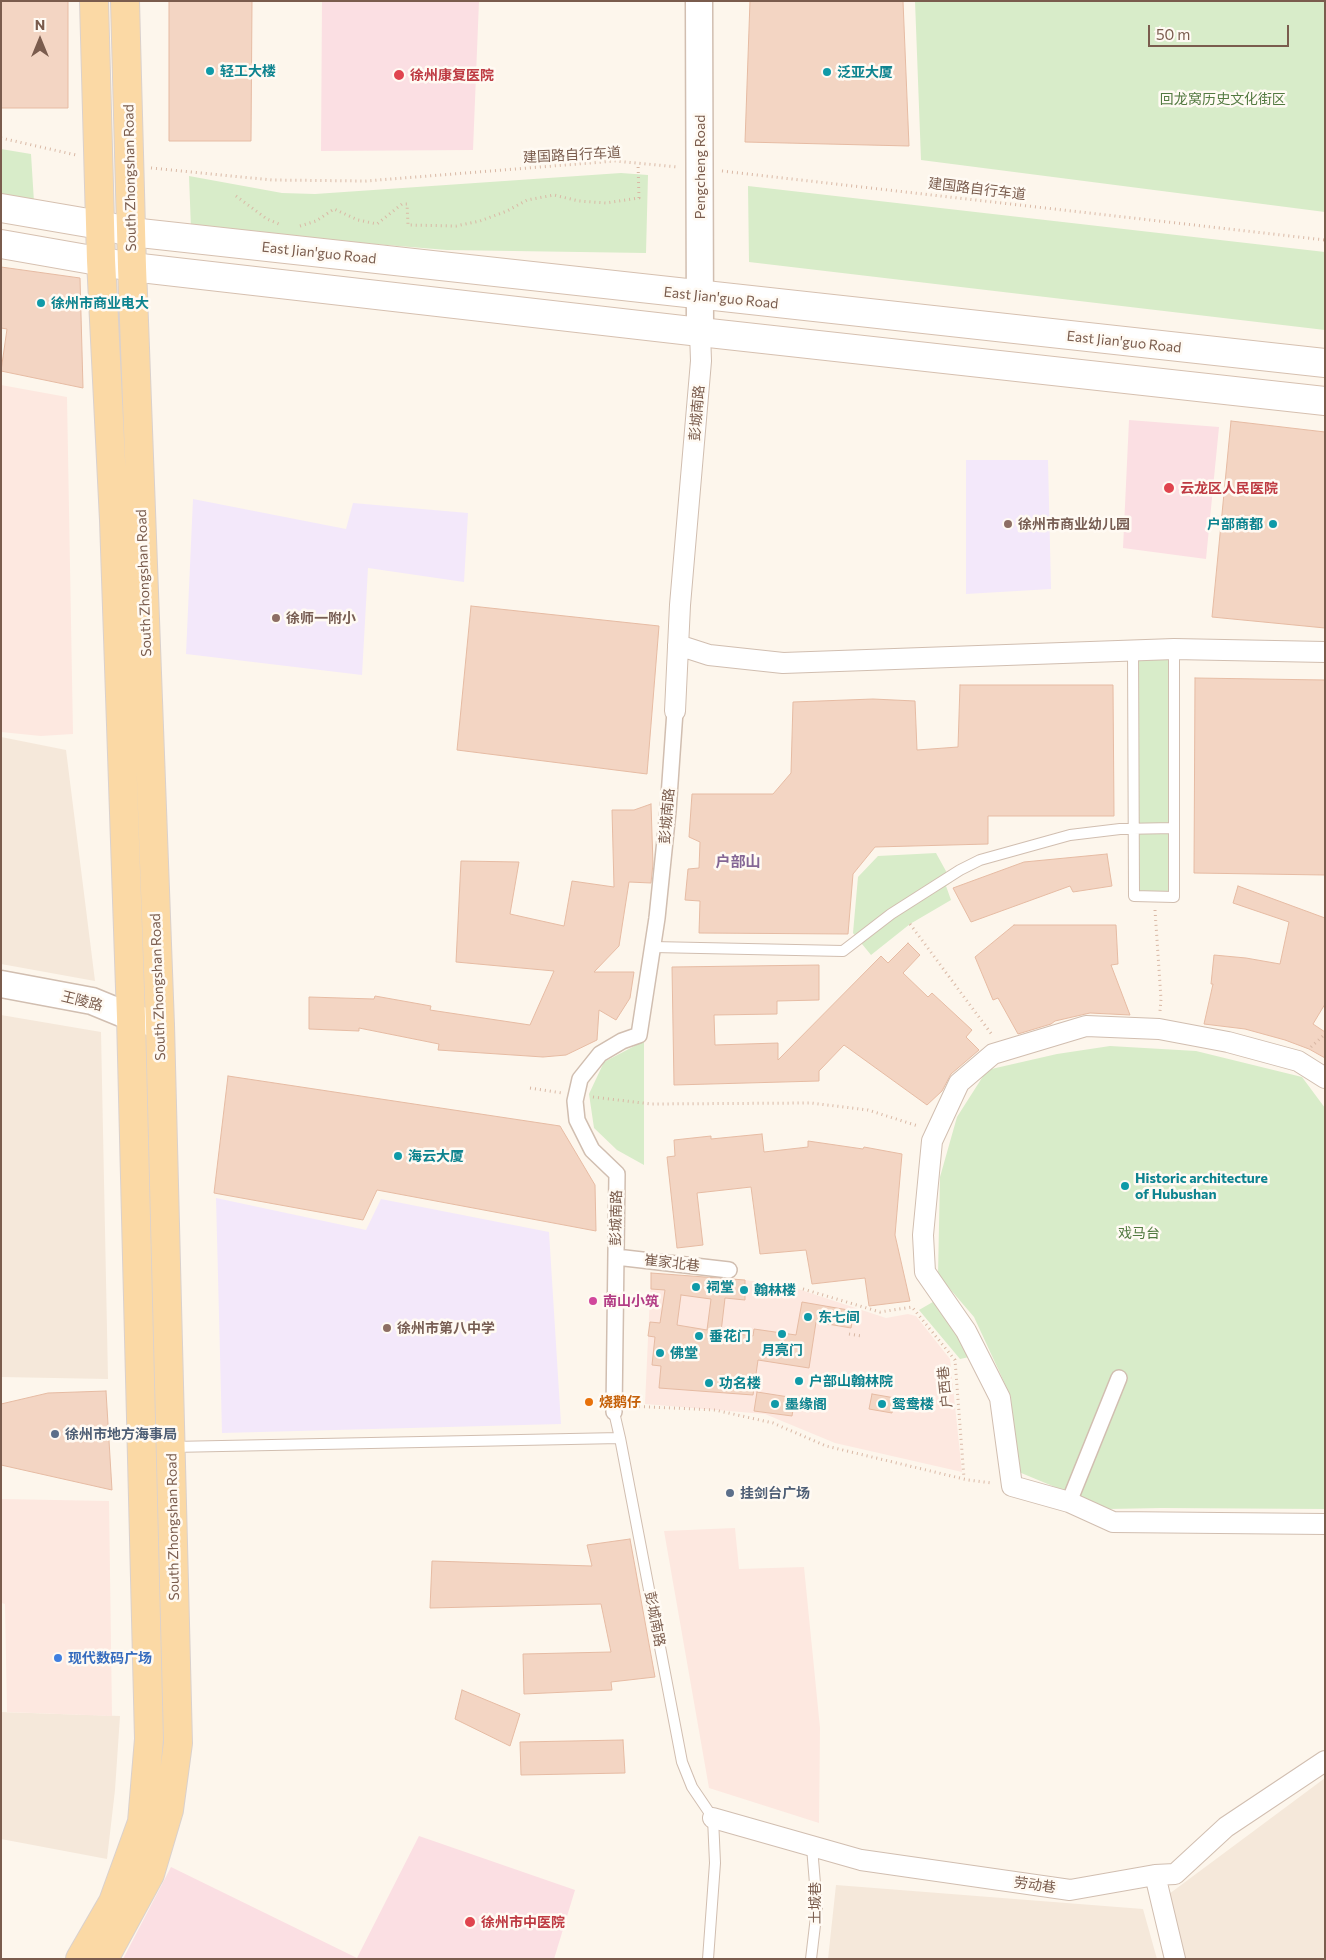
<!DOCTYPE html>
<meta charset="utf-8">
<style>
body{margin:0}
#map{position:relative;width:1326px;height:1960px;overflow:hidden;background:#fdf6ec;font-family:Commissioner,sans-serif}
canvas{display:block}
.frame{position:absolute;inset:0;border:2px solid #7a5c4d;pointer-events:none}
.north{position:absolute;left:15px;top:15px;width:50px;height:50px;-webkit-text-stroke:4px #fffaf3;paint-order:stroke;rotate:0deg;font-size:14px;font-weight:700;line-height:20px;text-align:center;color:#7a5c4d}
.north::after{content:'';display:block;margin:auto;width:18px;height:22px;background:#7a5c4d;clip-path:polygon(50% 0,100% 100%,50% 72%,0 100%)}
.scale{position:absolute;left:1148px;top:25px;width:141px;height:22px;box-sizing:border-box;border:2px solid #7a5c4d;border-top:0;padding-left:6px;font-size:15px;line-height:18px;white-space:nowrap;color:#7a5c4d;-webkit-text-stroke:4px #fffaf3;paint-order:stroke}
</style>
<div id="map">
<canvas width="1326" height="1960"></canvas>
<div class="frame"></div>
<div class="north">N</div>
<div class="scale">50 m</div>
</div>
<script>
const ctx = document.querySelector('canvas').getContext('2d');
ctx.lineJoin = 'round';
function fill(path, color) {
  ctx.fillStyle = color;
  ctx.fill(path, 'evenodd');
}
function shape(rows) {
  const path = new Path2D();
  for (const r of rows) {
    path.moveTo(r[0], r[1]);
    for (let i = 2; i < r.length; i += 2) path.lineTo(r[i], r[i + 1]);
  }
  return path;
}
function stroke(path, color, width, dash) {
  ctx.strokeStyle = color;
  ctx.lineWidth = width;
  ctx.lineCap = dash ? 'butt' : 'round';
  ctx.setLineDash(dash || []);
  ctx.stroke(path);
}
function label(font, color, halo, rows, align = 'center') {
  ctx.font = font + ' Commissioner,"Noto Sans SC",sans-serif';
  ctx.lineWidth = 5;
  ctx.setLineDash([]);
  ctx.textBaseline = 'middle';
  ctx.strokeStyle = halo;
  ctx.fillStyle = color;
  for (const [text, x, y, turn = 0] of rows) {
    ctx.save();
    ctx.translate(x, y);
    ctx.rotate((+turn || 0) * Math.PI / 180);
    ctx.textAlign = isNaN(turn) ? turn : align;
    if (halo) ctx.strokeText(text, 0, 0);
    ctx.fillText(text, 0, 0);
    ctx.restore();
  }
}
const residential = shape([
 [1,737,66,750,95,981,1,964],
 [1,1015,101,1032,108,1379,1,1377],
 [1,1712,120,1716,115,1790,107,1859,1,1839],
 [1325,1778,1325,1959,1185,1959,1169,1894],
 [836,1885,1143,1909,1157,1959,828,1959]
]);
const commercial = shape([
 [1,385,67,397,73,734,41,736,1,732],
 [651,1273,711,1278,711,1276,714,1276,760,1282,801,1290,886,1318,908,1314,916,1316,950,1359,962,1472,835,1443,765,1414,645,1404],
 [1,1499,109,1501,112,1716,7,1712,5,1604,1,1603],
 [735,1528,739,1569,804,1567,820,1728,819,1823,709,1788,664,1531]
]);
const education = shape([
 [966,460,1048,460,1051,589,966,594],
 [193,499,346,529,353,503,468,513,464,582,368,568,362,675,186,654],
 [216,1198,366,1230,381,1199,549,1232,561,1424,222,1433]
]);
const medical = shape([
 [322,1,479,1,473,150,321,151],
 [1129,420,1219,427,1206,559,1123,548],
 [419,1836,575,1890,554,1959,123,1959,171,1867,357,1958]
]);
const green = shape([
 [915,1,1325,1,1325,212,921,160],
 [1,149,31,154,34,202,1,196],
 [621,173,648,175,646,253,447,250,191,229,189,176,282,193,315,194],
 [748,186,1325,252,1325,330,749,262],
 [1133,656,1174,657,1174,897,1134,896],
 [936,853,952,882,946,886,951,900,910,924,871,955,853,933,858,877,878,856],
 [644,1041,644,1165,617,1150,594,1128,589,1094,604,1062],
 [1110,1046,1196,1051,1302,1077,1325,1108,1325,1509,1162,1508,1108,1509,1014,1470,1011,1397,974,1317,938,1275,940,1177,957,1117,987,1070,1057,1054],
 [938,1299,974,1356,960,1359,919,1310]
]);
const building = shape([
 [1,1,68,1,68,108,1,108,1,1],
 [169,1,252,1,251,141,169,141,169,1],
 [750,1,903,1,909,146,745,142,750,1],
 [1,267,80,278,83,388,1,371,7,329,1,328,1,267],
 [1231,421,1325,432,1325,628,1212,617,1231,421],
 [471,606,659,626,647,774,457,750,471,606],
 [1195,678,1325,680,1325,875,1194,873,1195,678],
 [960,685,1113,685,1114,816,988,816,988,844,875,847,853,874,848,934,699,933,700,901,685,900,688,869,699,868,700,842,689,837,692,794,773,794,791,773,793,702,873,699,915,701,917,750,958,747,960,685],
 [651,804,653,864,651,883,629,882,619,946,594,972,634,972,630,998,616,1020,599,1010,597,1040,566,1055,543,1057,438,1050,439,1044,359,1028,359,1031,309,1029,309,997,374,999,375,996,431,1006,430,1010,530,1025,554,971,456,962,461,861,519,862,510,914,564,926,572,881,614,887,612,810,634,810,651,804],
 [1107,854,1112,886,1073,892,1070,886,971,922,953,888,1024,862,1107,854],
 [1238,886,1325,918,1325,1004,1313,1024,1325,1032,1325,1058,1309,1049,1285,1040,1245,1029,1204,1024,1213,984,1211,984,1214,955,1246,958,1280,964,1289,922,1233,903,1238,886],
 [1014,925,1116,925,1118,964,1111,965,1130,1015,1090,1013,1055,1021,1051,1024,1018,1034,998,998,993,1000,975,957,1014,925],
 [908,943,920,955,903,973,928,997,932,993,972,1030,966,1037,979,1050,951,1074,942,1091,927,1105,844,1045,819,1071,819,1081,674,1085,672,967,819,965,819,1000,777,1001,777,1014,714,1015,715,1045,778,1043,778,1060,881,956,888,963,908,943],
 [228,1076,560,1126,595,1185,596,1231,377,1190,363,1220,214,1193,228,1076],
 [762,1134,764,1152,808,1147,808,1141,863,1149,864,1147,902,1154,895,1235,910,1301,869,1306,865,1278,812,1284,806,1250,760,1254,751,1187,697,1193,703,1245,677,1248,667,1157,675,1156,674,1140,711,1136,711,1139,762,1134],
 [651,1273,745,1280,745,1300,725,1298,721,1332,753,1336,754,1329,796,1335,802,1302,854,1311,851,1328,816,1322,809,1368,758,1360,753,1395,659,1388,661,1366,652,1365,655,1337,648,1336,650,1322,660,1323,665,1290,651,1289,651,1273],
 [681,1295,711,1299,707,1330,677,1325,681,1295],
 [106,1391,112,1490,1,1465,1,1404,48,1393,106,1391],
 [757,1392,795,1398,792,1416,754,1411,757,1392],
 [872,1394,895,1398,892,1413,869,1409,872,1394],
 [630,1539,655,1677,611,1682,612,1690,524,1694,523,1654,611,1652,601,1604,430,1608,432,1561,592,1566,587,1545,630,1539],
 [462,1690,520,1714,510,1746,455,1719,462,1690],
 [623,1740,625,1773,521,1775,520,1742,623,1740]
]);
const path = shape([
 [1,138,76,155],
 [151,168,272,180,366,181,615,161,678,167],
 [722,171,1325,240],
 [236,196,267,219,279,224],
 [300,226,316,221,334,209,358,220,377,224,402,204,407,204,408,225,456,226,480,221,507,211,527,200,554,195,579,201,606,203,639,198,638,163],
 [1155,910,1161,999,1160,1011],
 [910,924,993,1036],
 [1311,1047,1325,1034],
 [530,1088,562,1093],
 [593,1097,651,1104,811,1103,868,1110,918,1126],
 [803,1289,880,1312,912,1307,955,1360,964,1478],
 [849,1334,862,1336],
 [629,1406,715,1410,773,1423,826,1446,968,1480,992,1483]
]);
const service = shape([
 [1133,650,1134,896,1174,897,1174,649],
 [653,947,843,951,891,914,960,870,980,860,1070,835,1120,829,1174,828],
 [614,1412,620,1438,682,1762,692,1787,713,1818,715,1863,708,1959],
 [172,1447,620,1438],
 [811,1959,817,1908,812,1847]
]);
const pedestrian = shape([
 [616,1257,729,1270],
 [614,1412,617,1174,592,1150,577,1120,575,1101,580,1079,600,1054,622,1041,639,1035,657,918,668,811,675,711],
 [1069,1502,1119,1378]
]);
const minor = shape([
 [678,645,709,655,783,663,1174,649,1325,652],
 [675,711,680,605,701,361,700,332],
 [1325,1078,1298,1061,1228,1042,1159,1029,1086,1026,993,1054,959,1083,932,1141,923,1235,925,1272,966,1331,1000,1398,1012,1486,1069,1502,1113,1522,1325,1524],
 [713,1818,861,1860,1070,1890,1155,1875,1175,1874,1226,1827,1325,1761],
 [1155,1875,1175,1959]
]);
const tertiary = shape([
 [699,1,700,332],
 [1,984,92,1001,131,1017,160,1025]
]);
const secondary = shape([
 [1,208,100,225,131,232,1325,363],
 [1,244,132,267,700,332,1325,401]
]);
const primary = shape([
 [80,1959,113,1902,142,1822,149,1739,131,1017,114,520,101,260,94,1],
 [104,1959,150,1874,169,1810,178,1743,160,1025,132,267,125,1]
]);
const markers = [
 [210,71,5,"#0f9aa8"],
 [827,72,5,"#0f9aa8"],
 [399,75,6,"#e0444e"],
 [41,303,5,"#0f9aa8"],
 [1169,488,6,"#e0444e"],
 [1008,524,5,"#8d6e63"],
 [1273,524,5,"#0f9aa8"],
 [276,618,5,"#8d6e63"],
 [398,1156,5,"#0f9aa8"],
 [1125,1186,5,"#0f9aa8"],
 [696,1287,5,"#0f9aa8"],
 [744,1290,5,"#0f9aa8"],
 [593,1301,5,"#d1479c"],
 [808,1317,5,"#0f9aa8"],
 [387,1328,5,"#8d6e63"],
 [782,1334,5,"#0f9aa8"],
 [699,1336,5,"#0f9aa8"],
 [660,1353,5,"#0f9aa8"],
 [799,1381,5,"#0f9aa8"],
 [709,1383,5,"#0f9aa8"],
 [589,1402,5,"#e8710a"],
 [775,1404,5,"#0f9aa8"],
 [882,1404,5,"#0f9aa8"],
 [55,1434,5,"#5c6f8a"],
 [730,1493,5,"#5c6f8a"],
 [58,1658,5,"#3f7fe0"],
 [470,1922,6,"#e0444e"]
];
const cultureNames = [
 ["轻工大楼",220,71],
 ["泛亚大厦",837,72],
 ["徐州市商业电大",51,303],
 ["户部商都",1263,524,"right"],
 ["海云大厦",408,1156],
 ["Historic architecture",1135,1178],
 ["of Hubushan",1135,1194],
 ["祠堂",706,1287],
 ["翰林楼",754,1290],
 ["东七间",818,1317],
 ["垂花门",709,1336],
 ["月亮门",782,1350,"center"],
 ["佛堂",670,1353],
 ["户部山翰林院",809,1381],
 ["功名楼",719,1383],
 ["墨缘阁",785,1404],
 ["鸳鸯楼",892,1404]
];
const healthNames = [
 ["徐州康复医院",410,75],
 ["云龙区人民医院",1180,488],
 ["徐州市中医院",481,1922]
];
const parkNames = [
 ["回龙窝历史文化街区",1223,99],
 ["戏马台",1139,1233]
];
const streetNames = [
 ["建国路自行车道",572,155,-3],
 ["Pengcheng Road",700,167,-90],
 ["South Zhongshan Road",130,178,-91],
 ["建国路自行车道",977,189,7],
 ["East Jian'guo Road",319,253,6],
 ["East Jian'guo Road",721,298,6],
 ["East Jian'guo Road",1124,342,6],
 ["彭城南路",697,413,-85],
 ["South Zhongshan Road",144,583,-92],
 ["彭城南路",667,816,-85],
 ["South Zhongshan Road",158,987,-92],
 ["王陵路",82,1001,14],
 ["彭城南路",616,1218,-89],
 ["崔家北巷",672,1263,7],
 ["户西巷",945,1387,-96],
 ["South Zhongshan Road",173,1527,-91],
 ["彭城南路",655,1619,79],
 ["劳动巷",1035,1885,8],
 ["土城巷",815,1903,-90]
];
const educationNames = [
 ["徐州市商业幼儿园",1018,524],
 ["徐师一附小",286,618],
 ["徐州市第八中学",397,1328]
];
const hotelNames = [
 ["南山小筑",603,1301]
];
const foodNames = [
 ["烧鹅仔",599,1402]
];
const serviceNames = [
 ["徐州市地方海事局",65,1434],
 ["挂剑台广场",740,1493]
];
const shopNames = [
 ["现代数码广场",68,1658]
];
const neighbourhoodNames = [
 ["户部山",738,862]
];
fill(residential, '#f5e8da');
fill(commercial, '#fde8e0');
fill(education, '#f3e8fa');
fill(medical, '#fbdfe3');
fill(green, '#d8ecc9');
fill(building, '#f3d5c3');
stroke(building, '#e6bba3', 1);
stroke(service, '#d1beb0', 12);
stroke(pedestrian, '#d1beb0', 18);
stroke(minor, '#d1beb0', 22);
stroke(tertiary, '#d1beb0', 29);
stroke(secondary, '#d6c0b0', 30);
stroke(primary, '#dad1cd', 30);
stroke(path, '#d9b8a5', 3, [1, 4]);
stroke(service, '#fff', 10);
stroke(pedestrian, '#fff', 15);
stroke(minor, '#fff', 20);
stroke(tertiary, '#fff', 26);
stroke(secondary, '#fff', 28);
stroke(primary, '#fbd9a5', 28);
for (const [x, y, r, color] of markers) {
  const dot = new Path2D();
  dot.arc(x, y, r, 0, 2 * Math.PI);
  ctx.fillStyle = color;
  ctx.fill(dot);
  stroke(dot, '#fffaf3', 2);
}
label('bold 14px', '#0d838f', '#fffaf3', cultureNames, 'left');
label('bold 14px', '#be3a42', '#fffaf3', healthNames, 'left');
label('14px', '#537a41', '#fffaf3', parkNames);
label('14px', '#7a5c4d', '#fffaf3', streetNames);
label('bold 14px', '#785e54', '#fffaf3', educationNames, 'left');
label('bold 14px', '#b23c85', '#fffaf3', hotelNames, 'left');
label('bold 14px', '#c56008', '#fffaf3', foodNames, 'left');
label('bold 14px', '#4e5e75', '#fffaf3', serviceNames, 'left');
label('bold 14px', '#366cbe', '#fffaf3', shopNames, 'left');
label('bold 15px', '#846695', '#fffaf3', neighbourhoodNames);
</script>
